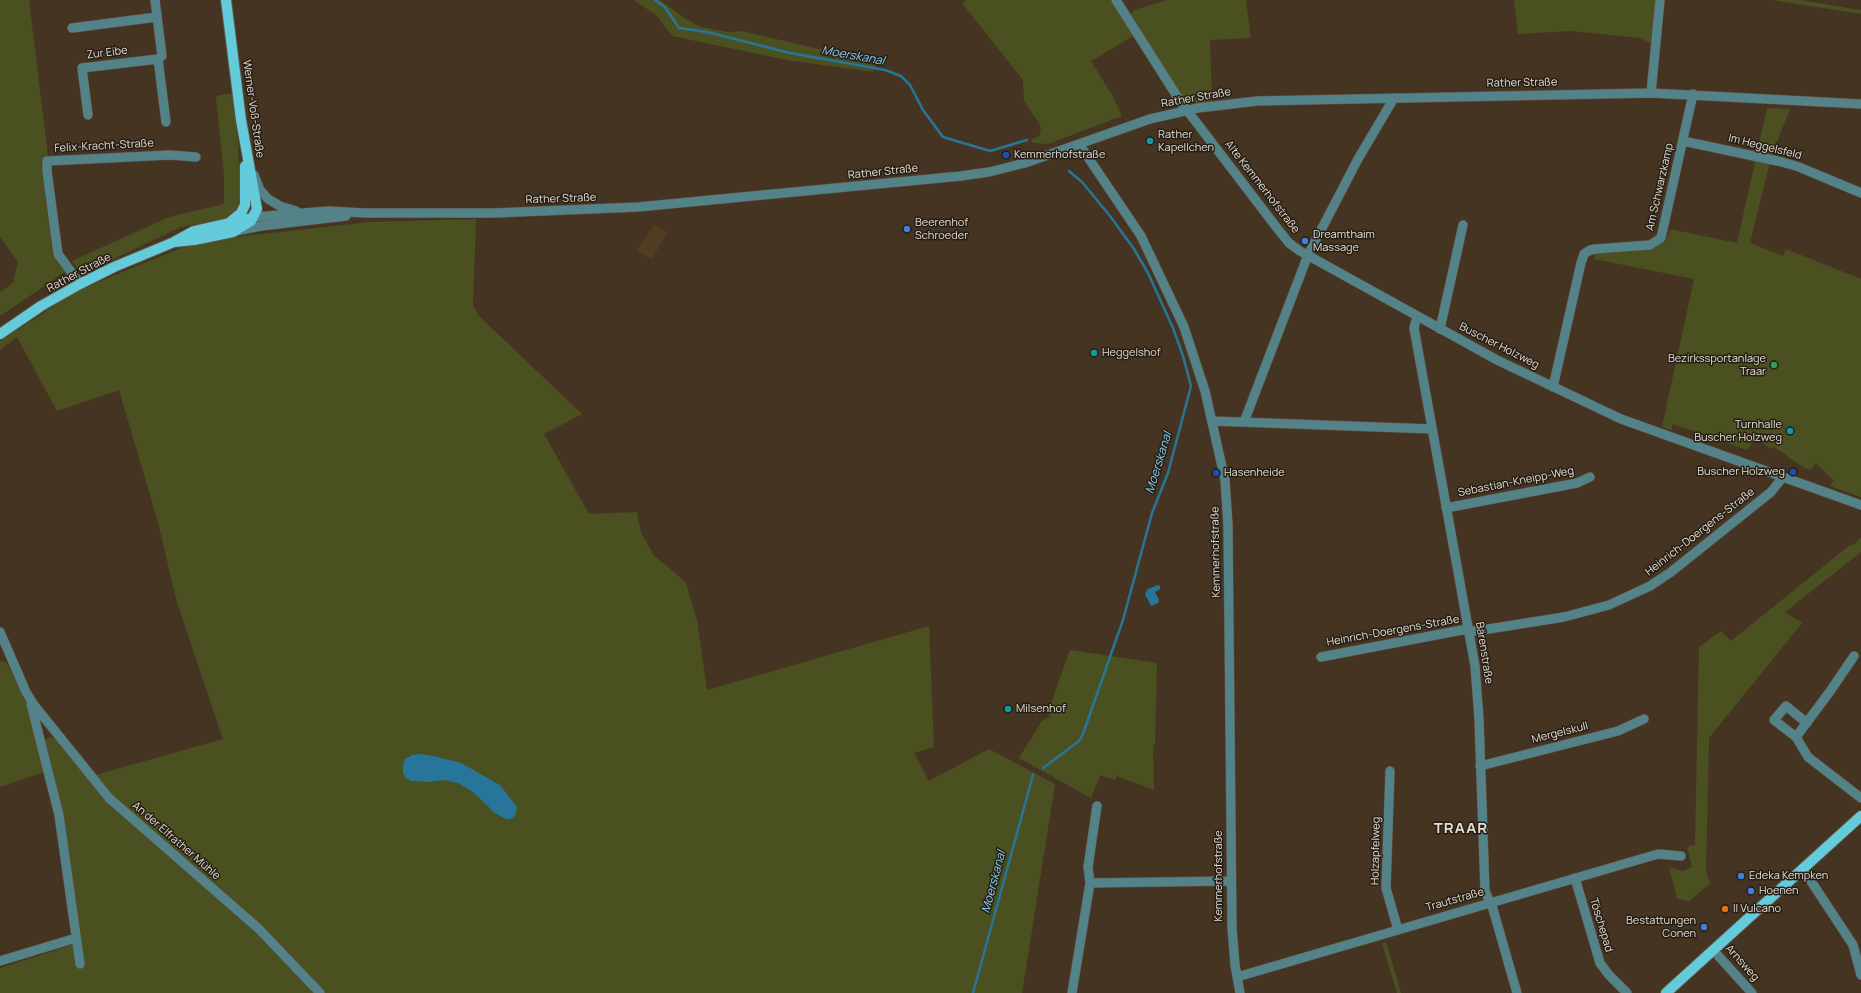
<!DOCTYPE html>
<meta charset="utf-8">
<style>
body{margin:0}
canvas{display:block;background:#453422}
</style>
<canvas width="1861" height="993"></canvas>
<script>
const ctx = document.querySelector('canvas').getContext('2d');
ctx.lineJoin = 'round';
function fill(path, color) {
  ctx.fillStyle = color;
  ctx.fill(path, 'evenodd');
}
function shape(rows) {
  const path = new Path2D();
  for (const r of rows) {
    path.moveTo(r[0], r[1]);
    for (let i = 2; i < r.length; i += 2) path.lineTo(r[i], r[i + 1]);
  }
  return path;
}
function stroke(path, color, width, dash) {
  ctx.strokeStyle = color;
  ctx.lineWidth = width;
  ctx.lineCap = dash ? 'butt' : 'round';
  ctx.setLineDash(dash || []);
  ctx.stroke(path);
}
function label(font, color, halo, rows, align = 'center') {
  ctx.font = font + ' Manrope,sans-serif';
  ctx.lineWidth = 3;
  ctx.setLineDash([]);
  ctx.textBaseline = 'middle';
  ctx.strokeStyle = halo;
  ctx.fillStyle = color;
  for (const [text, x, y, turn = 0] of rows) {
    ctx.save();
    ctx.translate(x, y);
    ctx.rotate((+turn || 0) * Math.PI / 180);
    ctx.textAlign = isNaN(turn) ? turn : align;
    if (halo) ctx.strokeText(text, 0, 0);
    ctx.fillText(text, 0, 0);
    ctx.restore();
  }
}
const built = shape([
 [654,225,667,233,652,259,637,251]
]);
const green = shape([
 [0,0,29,0,48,156,41,164,53,255,65,272,0,316,0,292,13,283,18,262,0,237],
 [634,0,660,0,684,18,701,27,728,32,742,31,878,63,873,72,787,60,672,36,657,16],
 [966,0,1112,0,1135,35,1091,61,1112,95,1122,116,1048,144,1034,143,1031,140,1039,136,1041,130,1039,123,1024,101,1023,80,962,3],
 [1167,0,1246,0,1251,38,1210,40,1212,102,1193,104,1182,99,1130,15,1134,10],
 [1514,0,1657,0,1652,44,1640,38,1572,31,1518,34],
 [1772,0,1799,0,1861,10,1861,14],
 [233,93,238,141,240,190,238,206,233,215,223,219,181,227,82,274,72,261,169,217,224,204,224,176,216,96],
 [1767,108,1790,109,1772,154,1750,243,1783,256,1786,249,1861,279,1861,497,1830,486,1834,481,1816,463,1811,469,1806,469,1774,447,1771,449,1756,438,1747,450,1673,424,1671,430,1662,427,1694,279,1594,259,1594,252,1654,249,1663,241,1666,242,1670,229,1737,243],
 [476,219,473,306,480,317,582,414,544,434,589,514,637,512,641,533,655,557,666,565,686,583,697,620,707,690,929,626,934,747,914,753,929,781,989,749,1055,784,1022,993,0,993,0,968,81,942,44,746,45,740,49,737,56,738,95,776,106,772,223,739,176,599,158,522,119,390,57,411,17,337,0,350,0,341,79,290,188,245,227,238,369,222],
 [1861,538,1861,552,1785,612,1802,623,1709,738,1706,871,1710,883,1690,901,1677,899,1669,867,1683,871,1692,867,1687,846,1695,845,1699,647,1721,631,1731,641,1850,545,1853,545],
 [1070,650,1157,663,1155,745,1153,745,1154,790,1119,777,1117,775,1115,780,1100,775,1091,798,1019,758,1042,721,1050,717,1048,712],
 [0,661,7,663,25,697,44,772,0,787],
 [1386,942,1401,993,1397,993,1382,943]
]);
const water = shape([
 [1158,585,1160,586,1160,589,1155,592,1159,600,1158,603,1151,606,1145,594,1148,589],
 [420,754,434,756,461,763,500,785,517,807,515,816,511,819,506,819,495,813,473,792,458,783,444,780,428,782,411,781,406,778,403,773,403,766,405,759,412,755]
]);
const stream = shape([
 [655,0,665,7,679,28,707,32,790,53,885,70,901,76,910,85,923,110,943,137,990,151,1027,140],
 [1043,768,1079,741,1083,734,1123,620,1152,513,1168,473,1191,386,1183,356,1173,328,1148,273,1134,249,1110,216,1082,182,1069,171],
 [973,993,1033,775]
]);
const minor = shape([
 [1116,0,1180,101,1277,228,1289,243,1300,251,1497,360,1621,419,1861,505],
 [72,28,157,17],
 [158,59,166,122],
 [1651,93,1660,0],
 [88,115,82,68,158,59,162,56,155,0],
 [1683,141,1782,162,1799,167,1861,193],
 [1079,144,1141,236,1184,327,1205,391,1225,480,1228,525,1232,927,1235,965,1240,993],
 [254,175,260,190,268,199,280,206,296,211],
 [254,217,328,211,365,213,495,213,638,207,961,176,989,172,1025,163,1150,119,1198,108,1257,101,1651,93,1861,104],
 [236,231,261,226,346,216],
 [80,284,58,254,47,171,47,161,170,155,196,157],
 [1417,317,1414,328,1475,666,1479,719,1485,891,1493,909,1517,993],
 [1440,329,1463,225],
 [1553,387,1581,263,1584,254,1590,250,1595,249,1650,245,1661,238,1693,94],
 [1212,421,1432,429],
 [1244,422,1308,255,1358,159,1394,98],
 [1446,508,1577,483,1590,477],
 [0,632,26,692,34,705,109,798,259,929,320,993],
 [1321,657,1462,630,1476,631,1564,617,1609,605,1650,586,1671,572,1771,492,1783,477],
 [31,704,59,815,80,964],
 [1807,723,1786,706,1774,720,1796,737,1808,757,1861,798],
 [1796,737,1831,690,1854,656],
 [1480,766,1618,731,1644,719],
 [1390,771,1386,888,1398,930],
 [1803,869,1853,945,1861,975],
 [1575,878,1600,963,1609,975,1627,993],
 [1090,883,1231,881],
 [1713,950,1752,993],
 [0,961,76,938],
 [1237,977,1658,854,1681,856],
 [1072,993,1090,883,1088,867,1097,806]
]);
const major = shape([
 [230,222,241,213,245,205,245,166],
 [174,242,194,240,233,232,251,221,257,209,241,120,226,0],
 [0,334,41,306,80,284,114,267,174,242,194,231,251,218],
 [1666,993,1861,816]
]);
const markers = [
 [1150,141,4,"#0f9aa8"],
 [1006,155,4,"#1a4fb4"],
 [907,229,4,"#3f7fe0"],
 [1305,241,4,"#3f7fe0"],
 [1094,353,4,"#0f9aa8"],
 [1774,365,4,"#2e9e5b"],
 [1790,431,4,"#0f9aa8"],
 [1793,472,4,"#1a4fb4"],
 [1216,473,4,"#1a4fb4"],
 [1008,709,4,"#0f9aa8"],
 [1741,876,4,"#3f7fe0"],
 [1751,891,4,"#3f7fe0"],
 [1725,909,4,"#e8710a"],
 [1704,927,4,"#3f7fe0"]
];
const streetNames = [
 ["Zur Eibe",107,53,-7],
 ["Rather Straße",1522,83,-1],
 ["Rather Straße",1196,98,-10],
 ["Werner-Voß-Straße",253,109,82],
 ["Felix-Kracht-Straße",104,146,-3],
 ["Im Heggelsfeld",1765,147,14],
 ["Rather Straße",883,172,-6],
 ["Alte Kemmerhofstraße",1262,187,52],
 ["Am Schwarzkamp",1660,187,-77],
 ["Rather Straße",561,199,-2],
 ["Rather Straße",79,273,-28],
 ["Buscher Holzweg",1499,346,27],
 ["Sebastian-Kneipp-Weg",1516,482,-11],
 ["Heinrich-Doergens-Straße",1700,532,-38],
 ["Kemmerhofstraße",1216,552,-91],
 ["Heinrich-Doergens-Straße",1393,631,-10],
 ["Bärenstraße",1484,653,81],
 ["Mergelskull",1560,733,-14],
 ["An der Elfrather Mühle",176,841,41],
 ["Holzapfelweg",1376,851,-89],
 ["Kemmerhofstraße",1219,876,-90],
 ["Trautstraße",1455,900,-16],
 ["Töschepad",1601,925,73],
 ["Arnsweg",1742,963,48]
];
const poiNames = [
 ["Rather",1158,135],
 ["Kapellchen",1158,148],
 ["Kemmerhofstraße",1014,155],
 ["Beerenhof",915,223],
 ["Schroeder",915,236],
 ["Dreamthaim",1313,235],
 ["Massage",1313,248],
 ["Heggelshof",1102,353],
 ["Bezirkssportanlage",1766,359,"right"],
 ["Traar",1766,372,"right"],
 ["Turnhalle",1782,425,"right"],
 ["Buscher Holzweg",1782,438,"right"],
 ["Buscher Holzweg",1785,472,"right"],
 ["Hasenheide",1224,473],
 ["Milsenhof",1016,709],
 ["Edeka Kempken",1749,876],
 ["Hoenen",1759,891],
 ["Il Vulcano",1733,909],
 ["Bestattungen",1696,921,"right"],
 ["Conen",1696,934,"right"]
];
const waterNames = [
 ["Moerskanal",853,56,10],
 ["Moerskanal",1159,463,-73],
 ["Moerskanal",994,882,-75]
];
const districtNames = [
 ["TRAAR",1461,829]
];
fill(built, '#523c24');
fill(green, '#4b5020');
fill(water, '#277699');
stroke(stream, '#277699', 2.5);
stroke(minor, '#625242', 10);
stroke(major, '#625242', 12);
stroke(minor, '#538289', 9);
stroke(major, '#63cbda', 10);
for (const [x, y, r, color] of markers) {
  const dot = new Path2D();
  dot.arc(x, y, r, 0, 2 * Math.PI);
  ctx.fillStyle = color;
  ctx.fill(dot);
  stroke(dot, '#251e15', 1.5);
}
label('11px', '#e6dcd1', '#251e15', streetNames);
label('11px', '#e6dcd1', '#251e15', poiNames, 'left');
label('italic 12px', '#87cef2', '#251e15', waterNames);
ctx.letterSpacing = '1px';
label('bold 15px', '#e6dcd1', '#251e15', districtNames);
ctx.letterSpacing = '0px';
</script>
